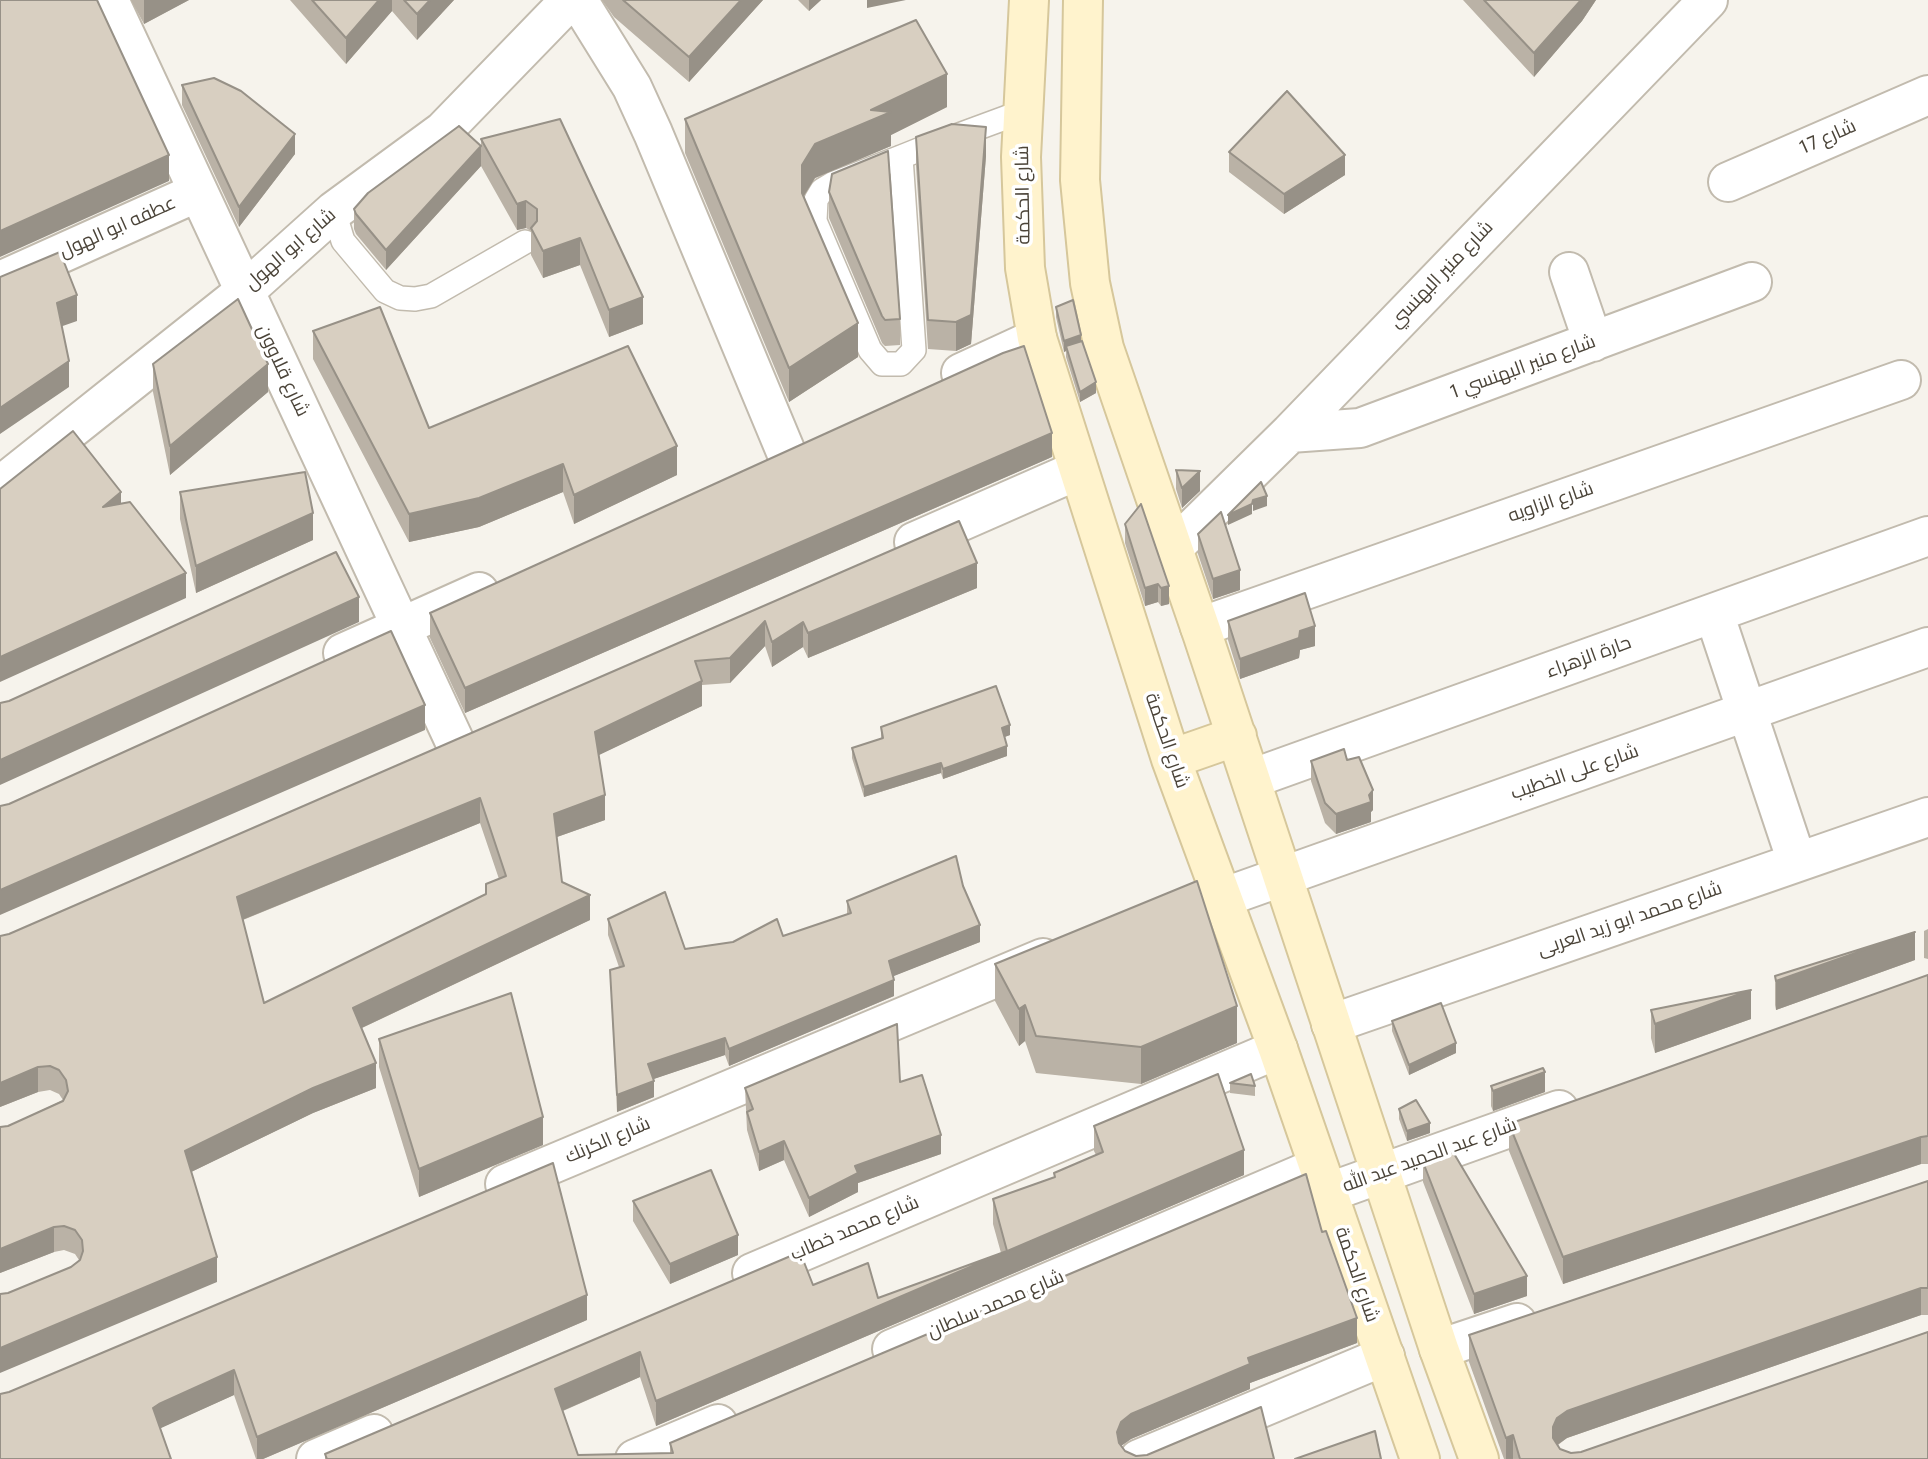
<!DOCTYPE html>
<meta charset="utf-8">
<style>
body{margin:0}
canvas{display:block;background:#f6f3ec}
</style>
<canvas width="1928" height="1459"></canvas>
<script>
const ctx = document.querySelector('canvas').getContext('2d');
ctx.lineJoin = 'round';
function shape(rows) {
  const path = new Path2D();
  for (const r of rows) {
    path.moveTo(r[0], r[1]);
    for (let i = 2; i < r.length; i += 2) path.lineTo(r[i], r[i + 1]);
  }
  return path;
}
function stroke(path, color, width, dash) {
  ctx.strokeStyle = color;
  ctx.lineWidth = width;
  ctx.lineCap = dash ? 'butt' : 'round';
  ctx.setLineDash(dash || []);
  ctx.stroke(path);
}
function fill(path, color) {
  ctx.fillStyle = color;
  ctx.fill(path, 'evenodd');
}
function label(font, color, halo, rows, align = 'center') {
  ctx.font = font + ' "Roboto Condensed",Cairo,sans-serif';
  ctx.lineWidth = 7;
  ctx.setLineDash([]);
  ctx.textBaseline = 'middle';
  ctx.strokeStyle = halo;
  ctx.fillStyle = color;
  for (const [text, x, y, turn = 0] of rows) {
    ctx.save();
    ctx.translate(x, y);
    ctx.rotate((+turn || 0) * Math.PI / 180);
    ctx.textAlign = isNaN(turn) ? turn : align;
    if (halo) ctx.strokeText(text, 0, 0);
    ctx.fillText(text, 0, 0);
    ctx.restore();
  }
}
const lane = shape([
 [901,157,914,350,901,364,882,364,870,350,815,221,816,200,822,190,832,184,901,157,921,149,1024,111],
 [334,211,343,241,385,291,400,298,415,299,431,296,525,242]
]);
const street = shape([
 [109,0,455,742],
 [578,0,632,87,653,133,786,452],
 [1728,182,1928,95],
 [1569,272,1593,342],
 [0,281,198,192],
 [961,373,1037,338],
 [1290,433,1360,428,1752,282],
 [0,486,245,291,334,211,443,131,570,0],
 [914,542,1078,470],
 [1173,548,1290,433,1708,0],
 [1714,613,1797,862],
 [1200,627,1901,380],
 [343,653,479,592],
 [1251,779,1928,536],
 [1222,898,1928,647],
 [1331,1024,1928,817],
 [505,1184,1043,958],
 [1327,1193,1559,1110],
 [752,1273,1278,1049],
 [892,1349,1318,1167],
 [1439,1349,1517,1323],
 [316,1459,374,1434],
 [635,1459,718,1424],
 [1139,1459,1385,1356]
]);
const secondary = shape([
 [1029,0,1021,157,1025,268,1037,338,1171,759,1278,1049,1420,1459],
 [1083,0,1080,180,1090,283,1104,348,1203,636,1439,1349,1479,1459],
 [1171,759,1237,736]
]);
const wall = shape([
 [131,0,189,0,144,24],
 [290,0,454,0,417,40,392,11,346,64],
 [602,0,763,0,689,82,614,17],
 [798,0,821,0,809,11],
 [1463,0,1596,0,1582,21,1534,77],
 [182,85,295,154,239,227,182,105],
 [947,107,891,135,891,146,815,178,804,196,858,357,789,402,685,153,685,119],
 [560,119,643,324,609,337,580,265,543,278,531,255,531,231,526,228,517,230,481,166,386,270,356,234,354,229,354,209,481,146,481,139],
 [916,137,986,156,971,344,956,351,928,349,916,166],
 [1229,152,1345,175,1284,214,1229,172],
 [829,192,900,319,900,345,885,346,882,343,829,218],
 [1056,307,1081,342,1096,393,1080,402,1066,357,1066,351,1064,352,1056,317],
 [313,331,429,428,677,475,574,524,563,492,479,527,409,542,313,359],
 [153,364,268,392,170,475,153,392],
 [1052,457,465,713,430,638,430,613],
 [1176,470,1200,491,1182,508,1176,489],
 [180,492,313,540,196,593,180,519],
 [959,521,977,588,808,658,803,647,772,667,765,646,730,683,702,685,702,706,598,755,605,820,557,837,562,882,590,920,362,1028,376,1088,313,1113,191,1172,217,1282,8,1293,71,1267,79,1260,75,1254,64,1250,54,1252,0,1273,0,1127,8,1126,63,1100,59,1094,50,1090,38,1092,0,1107,0,936,9,934],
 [480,823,499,879,486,894,264,1003,243,920],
 [1125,524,1169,586,1169,604,1161,606,1158,602,1145,606,1125,543],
 [1198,534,1240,590,1213,599,1198,554],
 [1228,621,1315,646,1300,650,1299,658,1240,679,1228,640],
 [881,727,1010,735,1004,737,1007,756,943,779,941,773,864,797,852,758,852,748,881,739],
 [1347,760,1373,810,1371,812,1371,822,1336,834,1325,823,1311,781,1311,761],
 [963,886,980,942,893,976,894,996,729,1066,725,1055,653,1079,654,1097,617,1112,610,970,619,967,608,935,608,919,685,949,783,936,847,914,847,901],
 [1928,929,1928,959,1924,958,1924,931],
 [1915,960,1776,1010,1775,1005,1775,976],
 [995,964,1237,1043,1141,1084,1036,1073,1025,1041,1019,1046,995,1001],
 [1928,975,1928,1164,1921,1164,1563,1284,1509,1151,1509,1124],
 [1651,1010,1751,1019,1655,1053,1651,1038],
 [1392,1021,1456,1053,1409,1075,1392,1031],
 [379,1039,543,1145,419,1197,379,1067],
 [900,1082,941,1154,858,1183,858,1192,809,1217,784,1160,759,1171,747,1130,745,1088],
 [1230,1083,1255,1086,1255,1096,1230,1093],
 [1491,1086,1545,1092,1493,1111,1491,1106],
 [1399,1109,1430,1133,1407,1141,1399,1119],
 [1094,1126,1244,1175,656,1426,640,1377,563,1411,578,1455,670,1453,670,1443,1322,1232,1357,1343,1250,1383,1250,1389,1131,1439,1121,1446,1125,1451,1136,1456,1274,1459,325,1459,325,1454,813,1285,878,1298,1001,1253,993,1224,993,1199,1054,1177,1054,1173,1096,1155,1094,1151],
 [1423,1162,1527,1296,1474,1314,1423,1182],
 [1928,1181,1928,1315,1921,1315,1567,1438,1558,1445,1560,1449,1571,1453,1928,1459,1504,1459,1469,1362,1469,1335],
 [633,1201,738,1255,670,1284,633,1221],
 [587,1320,263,1459,256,1459,234,1395,160,1428,0,1394]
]);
const shadedWall = shape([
 [144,0,189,0,144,24],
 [379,0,392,0,392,11,346,64,346,38],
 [430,0,454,0,417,40,417,14],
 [741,0,763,0,689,82,689,57],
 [809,0,821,0,809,11],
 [867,0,906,0,867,8],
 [1581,0,1596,0,1582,21,1534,77,1534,53],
 [947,74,947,107,891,135,891,146,815,178,802,199,802,165,815,144,871,110],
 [986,127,986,156,971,344,956,351,956,322],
 [295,134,295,154,239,227,239,207],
 [481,146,481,166,386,270,386,250],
 [169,155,169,181,0,257,0,231],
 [1345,155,1345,175,1284,214,1284,194],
 [526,201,526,228,517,230,517,204],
 [580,238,580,265,543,278,543,251],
 [77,295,77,321,57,328,57,303],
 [643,297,643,324,609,337,609,310],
 [858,323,858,357,789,402,789,368],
 [1081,335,1081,345,1066,346,1066,351,1064,352,1064,341],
 [69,361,69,387,0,434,0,408],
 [268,364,268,392,170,475,170,446],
 [1096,382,1096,393,1080,402,1080,392],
 [1052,433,1052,457,465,713,465,688],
 [677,446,677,475,574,524,574,495],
 [563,464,563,492,479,527,409,542,409,514],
 [1200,471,1200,491,1182,508,1182,488],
 [121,492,121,516,103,507],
 [1267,496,1267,506,1253,511,1253,500],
 [1252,504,1252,514,1228,525,1228,515],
 [313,513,313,540,196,593,196,566],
 [977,563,977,588,808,658,808,633],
 [1240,570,1240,590,1213,599,1213,579],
 [186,573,186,598,0,682,0,657],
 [1158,584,1158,602,1145,606,1145,588],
 [1169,586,1169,604,1161,606,1161,588],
 [359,597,359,622,0,785,0,760],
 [765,621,765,646,730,683,730,658],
 [803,622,803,647,772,667,772,642],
 [1315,626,1315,646,1300,650,1299,658,1240,679,1240,659,1300,631],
 [702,681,702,706,595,757,595,732],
 [425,705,425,730,0,915,0,890],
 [1010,725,1010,735,1002,738,1002,728],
 [1007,746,1007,756,943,779,943,769],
 [941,763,941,773,864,797,864,787],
 [1373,790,1373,810,1371,812,1371,822,1336,834,1336,814,1369,795],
 [605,795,605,820,554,838,554,814],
 [480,798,480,823,237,922,237,897],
 [590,895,590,920,353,1032,353,1008],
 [980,925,980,942,889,978,889,961],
 [1915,932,1915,960,1776,1010,1776,981],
 [894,980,894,996,729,1066,729,1049],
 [1751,990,1751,1019,1655,1053,1655,1024],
 [1025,1005,1025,1041,1019,1046,1019,1009],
 [1237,1006,1237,1043,1141,1084,1141,1047],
 [725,1038,725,1055,648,1081,648,1064],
 [1456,1043,1456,1053,1409,1075,1409,1065],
 [376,1063,376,1088,313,1113,185,1175,185,1151,313,1088],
 [38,1067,38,1092,0,1107,0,1083],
 [1545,1072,1545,1092,1493,1111,1493,1091],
 [654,1081,654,1097,617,1112,617,1095],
 [543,1117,543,1145,419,1197,419,1169],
 [1430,1123,1430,1133,1407,1141,1407,1131],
 [941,1135,941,1154,858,1183,858,1192,809,1217,809,1198,855,1166],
 [1921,1137,1921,1164,1563,1284,1563,1257],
 [784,1141,784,1160,759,1171,759,1152],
 [1244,1150,1244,1175,656,1426,656,1401],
 [54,1227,54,1252,0,1273,0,1249],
 [738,1235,738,1255,670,1284,670,1264],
 [217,1257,217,1282,0,1373,0,1348],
 [1527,1276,1527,1296,1474,1314,1474,1294],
 [1921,1288,1921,1315,1567,1438,1557,1445,1553,1454,1553,1427,1557,1418,1567,1411],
 [587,1295,587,1320,263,1459,257,1459,257,1437],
 [1357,1318,1357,1343,1250,1383,1250,1389,1131,1439,1121,1446,1117,1457,1117,1432,1121,1422,1131,1414,1248,1358],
 [640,1352,640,1377,555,1414,555,1389],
 [234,1370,234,1395,159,1429,153,1408,159,1404],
 [1513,1435,1513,1459,1506,1459,1506,1438]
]);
const building = shape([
 [0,0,97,0,169,155,0,231,0,0],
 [312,0,379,0,346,38,312,0],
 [404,0,430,0,417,14,404,0],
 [623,0,741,0,689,57,623,0],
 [1484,0,1581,0,1534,53,1484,0],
 [916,20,947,74,871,110,891,112,815,144,802,165,802,193,858,323,789,368,685,119,916,20],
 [214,78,241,91,295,134,239,207,182,85,214,78],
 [1287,91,1345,155,1284,194,1229,152,1287,91],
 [560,119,643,297,609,310,580,238,543,251,531,228,537,221,537,209,526,201,517,204,481,139,560,119],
 [952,124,986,127,971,315,956,322,928,320,916,137,952,124],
 [459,126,481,146,386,250,356,214,354,209,368,193,459,126],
 [888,151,900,319,885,320,882,316,829,192,832,174,888,151],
 [60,252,77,295,57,303,69,361,0,408,0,277,60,252],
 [238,299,268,364,170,446,153,364,238,299],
 [1073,300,1081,335,1064,341,1056,307,1073,300],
 [380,307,429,428,628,346,677,446,574,495,563,464,479,498,409,514,313,331,380,307],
 [1082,341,1096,382,1080,392,1066,346,1082,341],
 [1024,346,1052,433,465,688,430,613,1003,353,1024,346],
 [73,431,121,492,103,507,130,502,186,573,0,657,0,489,73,431],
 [1176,470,1200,471,1182,488,1176,470],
 [305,472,313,513,196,566,180,492,305,472],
 [1261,482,1267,496,1253,500,1252,504,1228,515,1261,482],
 [1141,504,1169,586,1161,588,1158,584,1145,588,1125,524,1141,504],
 [1221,512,1240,570,1213,579,1198,534,1221,512],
 [959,521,977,563,808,633,803,622,772,642,765,621,730,658,695,661,702,681,595,732,605,795,554,814,562,882,590,895,353,1008,376,1063,313,1088,185,1151,217,1257,0,1348,0,1294,8,1293,71,1267,80,1260,83,1251,82,1240,75,1230,64,1226,54,1227,0,1249,0,1127,8,1126,63,1101,68,1091,66,1080,59,1070,50,1066,38,1067,0,1083,0,936,9,934,959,521],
 [480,798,506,876,486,884,486,894,264,1003,237,897,480,798],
 [336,552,359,597,0,760,0,703,9,701,336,552],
 [1305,593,1315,626,1300,631,1299,638,1240,659,1228,621,1305,593],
 [391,631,425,705,0,890,0,806,9,804,391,631],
 [996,686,1010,725,1002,728,1007,746,943,769,941,763,864,787,852,748,883,738,881,727,996,686],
 [1344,749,1347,760,1359,757,1373,790,1369,795,1371,802,1336,814,1325,803,1311,761,1344,749],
 [956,856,963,886,980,925,889,961,894,980,729,1049,725,1038,648,1064,654,1081,617,1095,610,970,624,966,608,919,665,892,685,949,733,942,777,919,783,936,851,913,847,901,956,856],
 [1197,881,1237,1006,1141,1047,1036,1036,1025,1005,1019,1009,995,964,1197,881],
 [1915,932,1776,981,1775,976,1915,932],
 [1928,975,1928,1136,1921,1137,1563,1257,1509,1124,1928,975],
 [1751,990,1655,1024,1651,1010,1751,990],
 [511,993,543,1117,419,1169,379,1039,511,993],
 [1441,1003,1456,1043,1409,1065,1392,1021,1441,1003],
 [897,1024,900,1082,922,1075,941,1135,855,1166,858,1173,809,1198,784,1141,759,1152,747,1112,753,1109,745,1088,897,1024],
 [1543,1068,1545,1072,1493,1091,1491,1086,1543,1068],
 [1218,1074,1244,1150,656,1401,640,1352,555,1389,578,1455,673,1453,670,1443,1306,1174,1322,1232,1326,1231,1357,1318,1248,1358,1250,1364,1131,1414,1121,1422,1117,1432,1119,1443,1125,1451,1136,1456,1147,1455,1261,1407,1274,1459,327,1459,325,1454,800,1252,813,1285,868,1263,878,1298,1007,1251,993,1199,1055,1177,1054,1173,1103,1152,1094,1126,1218,1074],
 [1251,1074,1255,1086,1230,1083,1251,1074],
 [1416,1100,1430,1123,1407,1131,1399,1109,1416,1100],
 [1453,1152,1527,1276,1474,1294,1423,1162,1453,1152],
 [553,1163,587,1295,257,1437,234,1370,159,1404,153,1408,171,1459,0,1459,0,1394,9,1392,553,1163],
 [711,1170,738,1235,670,1264,633,1201,711,1170],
 [1928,1181,1928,1288,1921,1288,1567,1411,1557,1418,1553,1427,1553,1438,1560,1449,1571,1453,1581,1452,1928,1332,1928,1459,1520,1459,1513,1435,1506,1438,1469,1335,1928,1181],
 [1375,1431,1381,1459,1295,1459,1375,1431]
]);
const streetNames = [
 ["شارع 17",1828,138,-24],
 ["شارع الحكمة",1024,195,-91],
 ["عطفه ابو الهول",118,228,-24],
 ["شارع ابو الهول",291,250,-41],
 ["شارع منير البهنسي",1442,275,-46],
 ["شارع منير البهنسي 1",1523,368,-20],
 ["شارع قلاوون",282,371,65],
 ["شارع الزاويه",1551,503,-19],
 ["حارة الزهراء",1589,658,-20],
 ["شارع الحكمة",1166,741,71],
 ["شارع على الخطيب",1575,773,-19],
 ["شارع محمد ابو زيد العربى",1630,920,-19],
 ["شارع الكرنك",608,1141,-23],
 ["شارع عبد الحميد عبد الله",1430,1156,-20],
 ["شارع محمد خطاب",855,1229,-23],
 ["شارع الحكمة",1356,1275,71],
 ["شارع محمد سلطان",996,1305,-23]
];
stroke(lane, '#c2bbae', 26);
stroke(street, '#c2bbae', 42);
stroke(secondary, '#d6c79b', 42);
stroke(lane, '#fff', 23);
stroke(street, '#fff', 38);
stroke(secondary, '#fff3cd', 38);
fill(wall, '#bab2a6');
fill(shadedWall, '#979187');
fill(building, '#d8cfc1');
stroke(building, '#979187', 2);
label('19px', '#4b4439', '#fff', streetNames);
</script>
